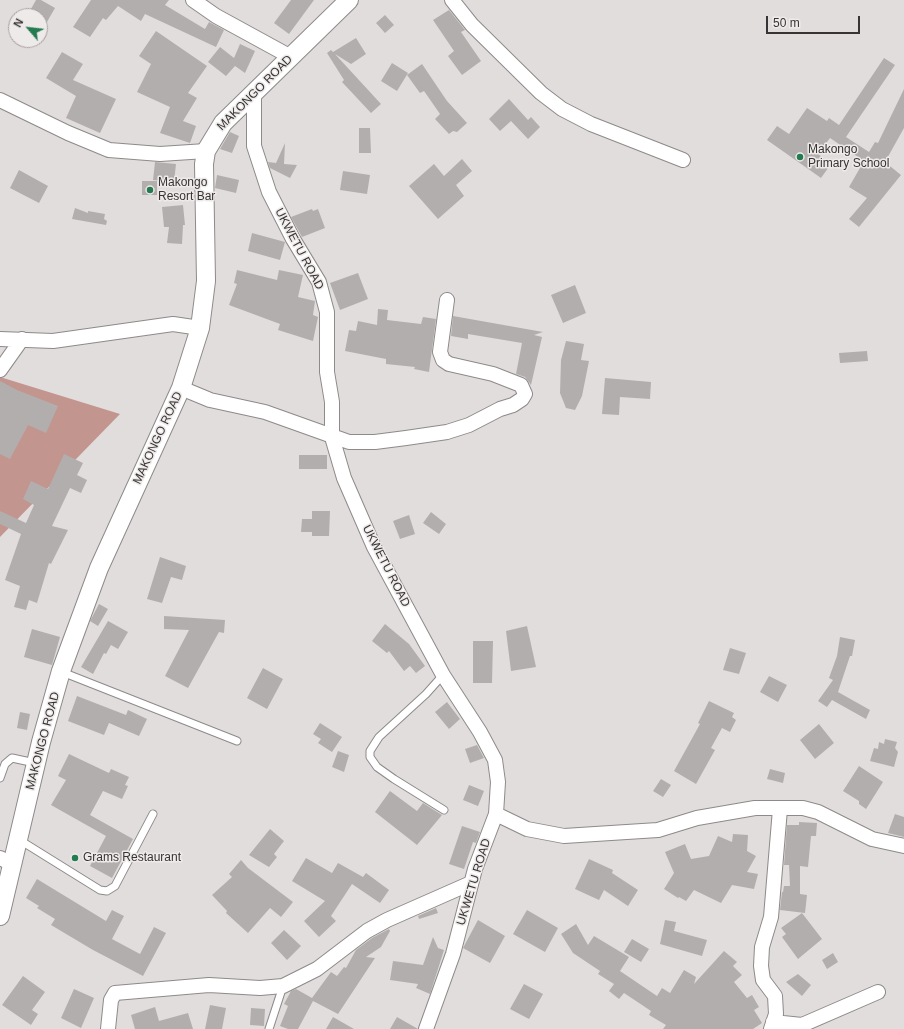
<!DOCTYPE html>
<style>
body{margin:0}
#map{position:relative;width:904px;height:1029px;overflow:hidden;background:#e2dddd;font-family:Helvetica,sans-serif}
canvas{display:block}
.north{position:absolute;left:8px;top:8px;width:40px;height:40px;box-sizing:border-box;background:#efeaea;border:1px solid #a5a1a1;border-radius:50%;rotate:298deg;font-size:11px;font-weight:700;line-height:16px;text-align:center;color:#363434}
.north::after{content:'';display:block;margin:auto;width:14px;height:18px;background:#237b4f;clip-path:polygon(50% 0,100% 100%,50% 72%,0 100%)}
.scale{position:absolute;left:766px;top:16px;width:94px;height:18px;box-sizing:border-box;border:2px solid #363434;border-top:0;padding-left:5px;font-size:12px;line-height:14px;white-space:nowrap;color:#363434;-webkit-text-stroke:3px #efeaea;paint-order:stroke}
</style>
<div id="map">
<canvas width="904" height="1029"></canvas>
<div class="north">N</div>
<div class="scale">50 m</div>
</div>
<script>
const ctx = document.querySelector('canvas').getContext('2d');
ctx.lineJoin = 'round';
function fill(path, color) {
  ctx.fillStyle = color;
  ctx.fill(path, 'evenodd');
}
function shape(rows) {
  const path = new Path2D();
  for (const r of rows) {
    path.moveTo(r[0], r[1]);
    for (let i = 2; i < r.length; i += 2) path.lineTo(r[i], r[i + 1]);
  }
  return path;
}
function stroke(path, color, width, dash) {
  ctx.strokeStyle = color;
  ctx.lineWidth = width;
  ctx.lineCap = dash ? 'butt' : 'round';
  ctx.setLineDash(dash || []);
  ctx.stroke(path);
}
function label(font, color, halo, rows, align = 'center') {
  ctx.font = font + ' Helvetica,sans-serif';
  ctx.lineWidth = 3;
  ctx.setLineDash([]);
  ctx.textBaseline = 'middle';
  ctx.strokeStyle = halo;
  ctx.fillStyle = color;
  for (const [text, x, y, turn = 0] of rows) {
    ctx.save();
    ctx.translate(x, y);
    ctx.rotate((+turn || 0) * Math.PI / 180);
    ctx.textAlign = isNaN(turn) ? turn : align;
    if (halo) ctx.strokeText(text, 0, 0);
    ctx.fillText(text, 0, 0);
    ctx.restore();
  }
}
const forest = shape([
 [0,377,120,414,0,537]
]);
const building = shape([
 [36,0,41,0,55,8,40,34,40,16,27,16],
 [91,0,169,0,165,5,205,29,209,22,224,30,216,47,145,14,141,21,118,6,106,20,103,18,90,37,73,27],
 [291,0,314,0,289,34,274,23],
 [449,10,465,30,461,32,481,61,462,75,448,56,454,51,433,20],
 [385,15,394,25,385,33,376,23],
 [156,31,207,66,188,93,197,98,183,121,196,126,190,143,160,133,170,107,137,92,151,64,139,56],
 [356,38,366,54,351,64,335,54,381,104,371,113,342,82,344,80,327,53,331,50,333,52],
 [240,44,255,51,245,73,235,66,226,76,208,62,220,47,234,58],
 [62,52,83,64,73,80,116,99,100,133,66,118,76,96,46,78],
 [884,58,895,65,846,137,869,152,875,142,878,143,904,89,904,128,885,162,901,175,859,227,849,219,867,198,849,187,864,161,830,138,818,154,831,164,821,178,767,140,777,126,789,134,807,108,827,121,829,118,839,125],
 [392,63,408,73,397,91,381,81],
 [422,64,447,101,467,123,457,132,453,131,449,134,435,119,440,114,424,91,420,93,407,75],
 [509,99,528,120,531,117,540,127,528,139,511,121,500,131,489,119],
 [359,128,370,128,371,153,359,153],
 [230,132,239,136,232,153,220,149],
 [285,143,284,164,297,165,290,178,270,168,268,162,276,163],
 [462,159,472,171,456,185,464,196,438,219,409,186,434,164,444,176],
 [155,162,176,164,174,182,153,180],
 [19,170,48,186,39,203,10,188],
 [343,171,370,175,367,194,340,190],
 [217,175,239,180,236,193,215,188],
 [142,181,157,181,157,195,142,195],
 [183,205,185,225,183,225,182,244,167,243,169,227,164,227,162,207],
 [75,208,88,213,88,211,105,214,104,219,107,221,106,225,72,219],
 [312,209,313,211,318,209,325,228,302,237,291,217],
 [252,233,285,242,280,260,248,251],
 [237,270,277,280,279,270,303,275,298,297,315,301,313,315,318,317,313,341,278,330,280,324,229,305,237,284,234,283],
 [358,273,368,299,340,310,330,283],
 [575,285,586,313,563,323,551,295],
 [378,309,388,310,387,320,421,324,423,317,436,319,429,372,414,369,415,367,386,364,386,359,345,351,349,330,356,331,358,321,377,325],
 [453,316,543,332,534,335,542,337,531,385,525,377,516,374,522,343,468,334,468,339,451,336],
 [566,341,584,344,581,360,589,361,582,396,575,410,566,408,560,393,561,360],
 [867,351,868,361,840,363,839,353],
 [605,378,651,382,650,399,620,397,619,415,602,414],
 [0,381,17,390,58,406,46,433,28,425,10,459,0,454],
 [64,454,83,463,77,475,87,480,81,493,70,488,52,526,68,530,51,564,49,563,37,603,29,600,26,610,14,607,20,586,5,580,21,534,0,524,0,511,26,523,34,505,23,499,31,481,48,489],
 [299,455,327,455,327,469,299,469],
 [312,511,330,511,329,536,312,536,312,532,301,532,302,519,312,519],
 [431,512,446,524,439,534,423,523],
 [409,515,415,534,400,539,393,521],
 [160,557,186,566,182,580,171,577,162,603,147,599],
 [99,604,108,609,98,626,90,621],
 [164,616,225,620,224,633,219,632,188,688,165,676,189,630,164,629],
 [108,621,128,632,118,649,111,645,106,654,104,653,93,674,81,667],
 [385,624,409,644,425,666,416,673,410,666,404,671,389,651,387,653,372,641],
 [527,626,536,667,511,671,506,631],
 [32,629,60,637,52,665,24,657],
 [840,637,855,640,852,656,850,656,838,692,870,710,866,719,832,700,827,707,818,701,833,680,829,678,837,656],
 [473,641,493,641,492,683,473,683],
 [730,648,746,653,739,674,723,670],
 [263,668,283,679,267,709,247,698],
 [769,676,787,685,778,702,760,692],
 [77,696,126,715,128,710,147,719,139,736,109,723,104,735,68,721],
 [709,701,734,713,732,717,736,720,730,732,722,728,711,748,715,750,696,784,674,771,700,724,698,723],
 [447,702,460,719,449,729,435,712],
 [20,712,30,714,27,730,17,728],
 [320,723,342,737,332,752,318,743,321,739,313,734],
 [819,724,834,743,815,759,800,740],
 [885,739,897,742,895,748,898,752,894,767,870,761,874,748,878,749,879,742,884,744],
 [477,745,484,758,470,763,465,749],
 [338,751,349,755,344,772,332,767],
 [69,754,109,773,111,769,129,777,125,785,128,786,122,799,103,791,90,815,133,839,112,878,90,866,106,836,51,805,66,780,58,776],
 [859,766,883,782,866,809,859,804,859,801,843,791],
 [770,769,785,773,783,783,767,779],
 [661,779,671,785,663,797,653,791],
 [469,785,484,791,478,806,463,800],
 [390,791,417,811,423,803,442,815,417,845,375,812],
 [895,814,904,817,904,837,888,833],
 [799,822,817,823,816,836,811,836,808,867,800,866,800,894,807,895,805,913,780,910,782,892,783,892,784,886,790,886,789,865,784,865,787,825,799,825],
 [462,826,480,832,476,843,473,842,464,869,449,864],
 [270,829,284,841,274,854,277,857,269,867,249,855],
 [733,834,748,835,747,851,756,856,747,872,758,874,754,889,732,885,721,903,694,890,686,901,679,897,678,898,664,889,674,873,665,852,685,844,691,859,709,856,718,836,732,842],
 [306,858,332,873,338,863,363,877,366,873,389,890,380,903,352,884,331,916,336,921,319,937,304,921,325,901,292,881],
 [589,859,613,870,612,873,638,890,628,906,604,890,599,900,575,889],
 [241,860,248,868,293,902,281,917,270,908,248,933,226,913,227,911,212,895,232,877,229,874],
 [37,879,106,921,112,910,124,916,112,939,140,954,154,927,166,933,143,976,93,950,51,925,55,919,37,908,39,906,26,898],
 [436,908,438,913,419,919,418,916],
 [527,910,558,928,545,952,513,934],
 [802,913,822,939,798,959,782,937,786,934,781,928],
 [478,920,505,936,490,963,463,948],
 [665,920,676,922,674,931,707,940,702,956,660,944],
 [576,924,588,945,594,936,629,957,620,971,657,996,662,988,670,993,684,970,696,977,694,984,724,951,737,962,733,966,742,975,734,982,747,998,752,995,759,1007,754,1010,762,1023,753,1029,663,1029,666,1025,649,1015,651,1011,624,993,619,999,609,991,614,984,598,974,600,971,573,953,561,934],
 [389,929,390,931,381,947,366,957,375,958,338,1014,313,1001,298,1029,288,1029,280,1026,288,1006,284,1004,291,991,296,989,312,998,331,972,337,976,344,967,346,968,356,950,372,938],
 [284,930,301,946,287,960,271,943],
 [433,937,438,948,444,950,430,994,416,988,418,984,390,980,393,961,423,965],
 [632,939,649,949,641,962,624,952],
 [833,953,838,962,827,969,822,960],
 [798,974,811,985,802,996,786,982],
 [23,976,45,992,32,1010,38,1014,31,1025,2,1005],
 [524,984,543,994,529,1019,510,1009],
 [74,989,94,998,81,1028,61,1018],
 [210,1005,226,1008,222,1029,205,1029],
 [155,1007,159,1021,188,1013,193,1029,135,1029,131,1015],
 [251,1008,265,1009,264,1026,250,1025],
 [333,1017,354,1029,326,1029],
 [397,1017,418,1029,390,1029]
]);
const service = shape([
 [62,672,237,741],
 [443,675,426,694,379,737,370,751,370,757,377,767,394,779,444,810],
 [0,778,5,764,12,758,35,763],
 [18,839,100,890,107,891,115,886,153,814],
 [269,1029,283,986]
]);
const minor = shape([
 [193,0,216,16,291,57],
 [452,0,472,25,541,93,562,109,591,124,683,160],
 [254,92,254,146,269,192,293,239,319,282,327,312,327,372,332,402,332,437,344,478,374,547,443,675,480,732,495,760,498,782,496,814,475,869,453,954,426,1029],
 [0,100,68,133,109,150,160,154,206,151],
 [0,339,53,341,173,324,200,328],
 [0,370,22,339],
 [181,388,210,400,265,412,349,442,375,442,406,438,447,432,469,425,500,409,513,405,522,399,525,394,521,385,493,374,449,364,443,360,440,352,447,300],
 [496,814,527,829,564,836,658,830,697,818,755,808,803,808,818,812,872,839,904,846],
 [0,858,12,864],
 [773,1022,802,1025,878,992],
 [108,1029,111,1000,115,993,209,985,260,988,283,986,317,969,367,931,387,920,471,883],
 [771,1029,776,1014,775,996,763,980,761,966,762,947,771,917,780,809]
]);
const tertiary = shape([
 [0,916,41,742,61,671,99,568,181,388,200,328,206,281,204,164,206,151,223,123,349,0]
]);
const markers = [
 [800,157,4,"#237b4f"],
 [150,190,4,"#237b4f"],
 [75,858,4,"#237b4f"]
];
const streetNames = [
 ["MAKONGO ROAD",255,93,-45],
 ["UKWETU ROAD",299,249,62],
 ["MAKONGO ROAD",158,438,-65],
 ["UKWETU ROAD",386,566,63],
 ["MAKONGO ROAD",43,741,-75],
 ["UKWETU ROAD",474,882,-73]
];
const poiNames = [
 ["Makongo",808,150],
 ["Primary School",808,164],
 ["Makongo",158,183],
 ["Resort Bar",158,197],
 ["Grams Restaurant",83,858]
];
fill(forest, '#c2958e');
fill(building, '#b3aeae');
stroke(service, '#8e8a89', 9);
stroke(minor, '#8e8a89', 16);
stroke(tertiary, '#8e8a89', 20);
stroke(service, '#fff', 7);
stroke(minor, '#fff', 14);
stroke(tertiary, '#fff', 18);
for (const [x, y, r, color] of markers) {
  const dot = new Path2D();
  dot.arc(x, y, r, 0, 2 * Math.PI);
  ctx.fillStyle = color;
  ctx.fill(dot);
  stroke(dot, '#efeaea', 1.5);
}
label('12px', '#363434', '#efeaea', streetNames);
label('12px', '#363434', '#efeaea', poiNames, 'left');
</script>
